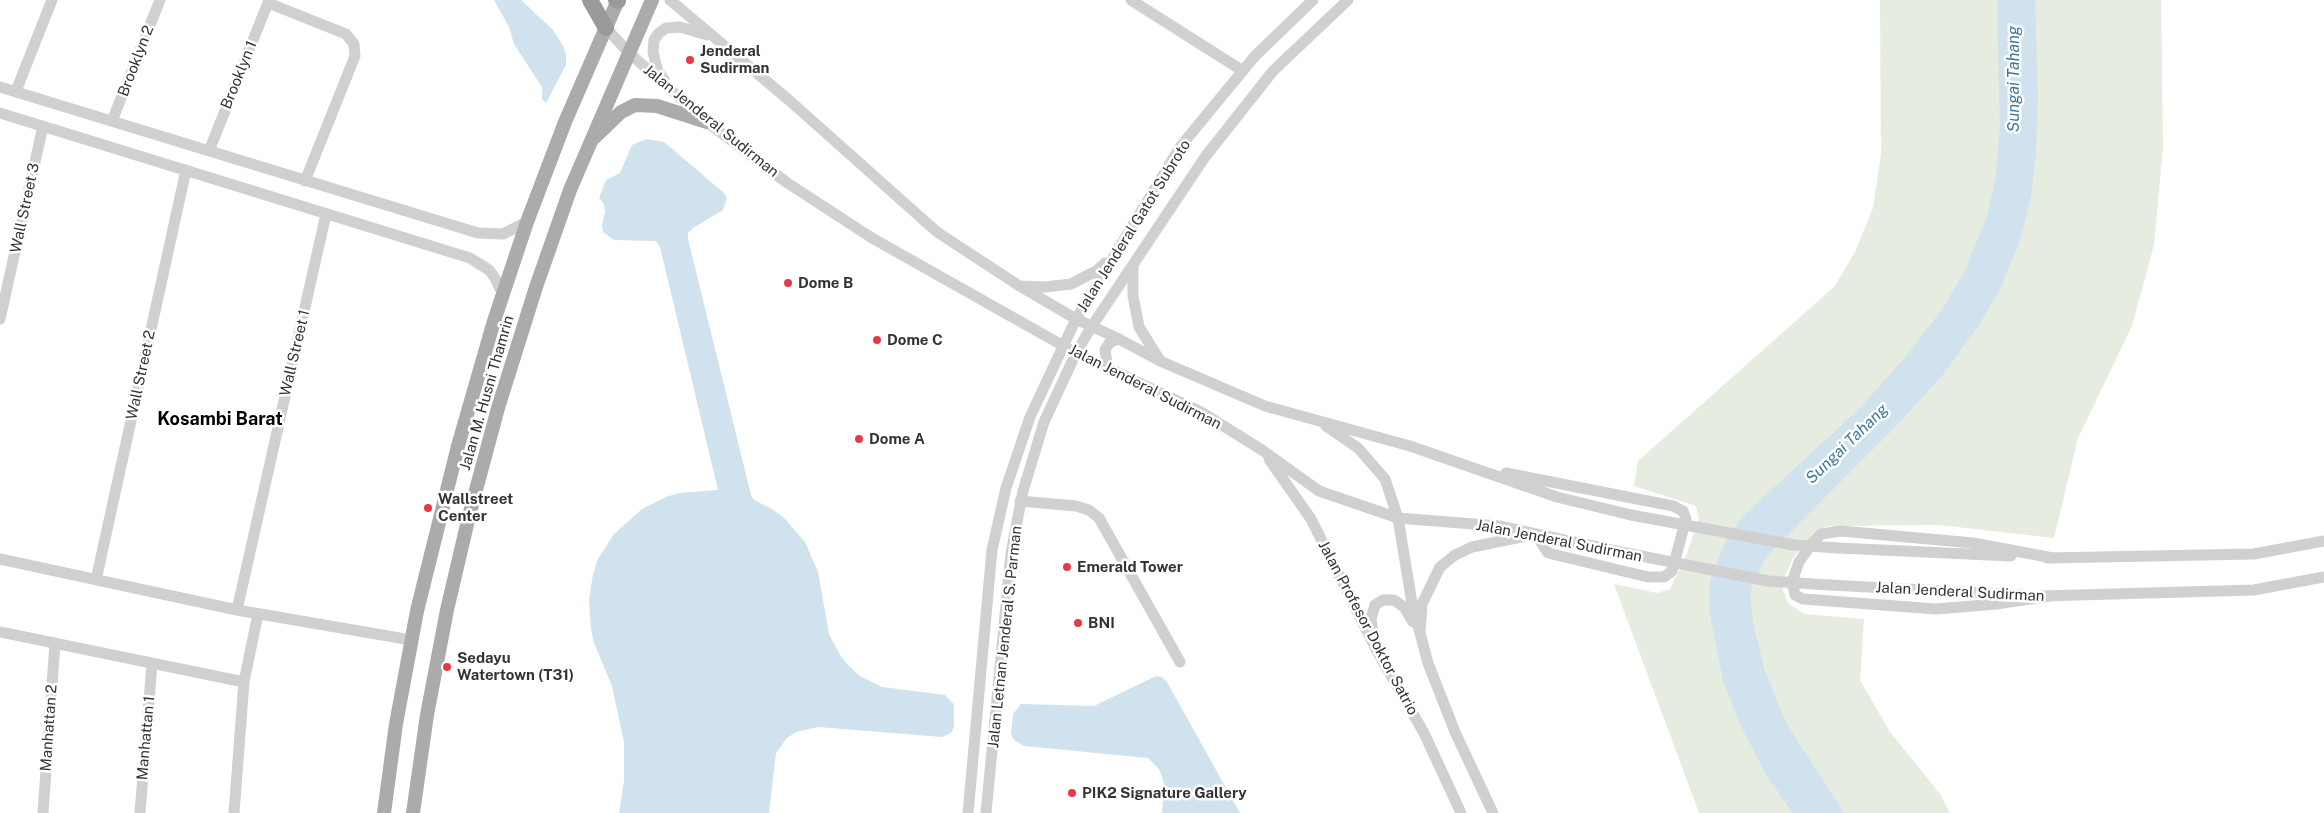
<!DOCTYPE html>
<style>
body{margin:0}
canvas{display:block;background:#fff}
</style>
<canvas width="2324" height="813"></canvas>
<script>
const ctx = document.querySelector('canvas').getContext('2d');
ctx.lineJoin = 'round';
function fill(path, color) {
  ctx.fillStyle = color;
  ctx.fill(path, 'evenodd');
}
function shape(rows) {
  const path = new Path2D();
  for (const r of rows) {
    path.moveTo(r[0], r[1]);
    for (let i = 2; i < r.length; i += 2) path.lineTo(r[i], r[i + 1]);
  }
  return path;
}
function stroke(path, color, width, dash) {
  ctx.strokeStyle = color;
  ctx.lineWidth = width;
  ctx.lineCap = dash ? 'butt' : 'round';
  ctx.setLineDash(dash || []);
  ctx.stroke(path);
}
function label(font, color, halo, rows, align = 'center') {
  ctx.font = font + ' "Public Sans",sans-serif';
  ctx.lineWidth = 5;
  ctx.setLineDash([]);
  ctx.textBaseline = 'middle';
  ctx.strokeStyle = halo;
  ctx.fillStyle = color;
  for (const [text, x, y, turn = 0] of rows) {
    ctx.save();
    ctx.translate(x, y);
    ctx.rotate((+turn || 0) * Math.PI / 180);
    ctx.textAlign = isNaN(turn) ? turn : align;
    if (halo) ctx.strokeText(text, 0, 0);
    ctx.fillText(text, 0, 0);
    ctx.restore();
  }
}
const green = shape([
 [1880,0,2161,0,2163,148,2154,245,2132,326,2078,438,2054,538,1939,525,1827,526,1814,532,1793,558,1781,585,1788,603,1804,614,1864,619,1860,680,1890,732,1941,795,1950,813,1699,813,1614,584,1657,593,1670,589,1686,556,1699,518,1696,506,1634,486,1638,461,1834,287,1855,252,1873,208,1881,154]
]);
const water = shape([
 [494,0,521,0,553,30,563,46,566,54,566,65,546,103,542,99,542,87,514,44,509,27],
 [1997,0,2035,0,2038,96,2036,153,2031,197,2020,241,2000,289,1979,325,1942,376,1895,427,1766,557,1752,584,1750,598,1754,628,1765,671,1785,721,1844,813,1793,813,1767,776,1742,728,1723,681,1709,610,1710,581,1723,546,1742,517,1860,408,1907,355,1941,311,1964,273,1987,216,1996,176,2000,126],
 [647,139,664,142,724,193,727,198,723,210,693,228,688,233,688,239,751,495,754,500,772,509,784,518,805,542,818,572,829,634,840,655,849,666,860,676,882,687,945,695,954,704,954,727,951,733,942,737,818,727,796,732,787,738,776,753,769,813,619,813,624,781,624,742,612,686,594,643,591,629,589,600,593,574,598,559,614,534,642,509,666,497,679,493,718,490,660,247,656,241,614,240,603,232,602,225,605,212,604,204,599,198,606,180,620,173,632,145],
 [1156,676,1162,677,1167,682,1240,813,1162,813,1164,784,1162,777,1159,769,1148,758,1024,746,1014,740,1011,734,1013,714,1021,704,1094,706]
]);
const minor = shape([
 [670,0,790,101,937,232,1018,285,1076,319,1119,339,1160,361,1265,406,1410,446,1557,497,1631,515],
 [1131,0,1243,71],
 [268,3,346,34,354,44,355,56,305,181],
 [606,28,628,52,707,122,786,182,872,238,1076,353,1201,412,1262,450,1319,491,1398,518,1499,526,1616,551],
 [664,79,658,72,653,52,654,40,659,33,666,28,680,27,707,35],
 [0,87,478,233,503,234,527,222],
 [16,91,52,0],
 [0,113,470,258,489,270,495,278,503,295],
 [112,121,160,0],
 [209,151,269,0],
 [1133,265,1133,296,1139,327,1159,359],
 [1020,286,1045,287,1071,284,1096,271,1105,263],
 [0,319,43,126],
 [1108,370,1105,350,1110,342,1119,339],
 [1326,426,1358,448,1385,479,1398,518,1412,603,1428,663,1455,732,1493,813],
 [1269,459,1311,519,1377,651,1424,733,1461,813],
 [1020,501,1076,506,1089,510,1099,518,1180,662],
 [1838,548,2011,556],
 [2047,558,2254,554,2324,541],
 [0,559,237,610,411,640],
 [96,580,186,170],
 [1829,585,2023,595],
 [2042,596,2254,590,2324,577],
 [2050,596,1996,604,1936,609,1803,599,1795,595,1792,582,1799,562,1812,543,1821,534,1841,531,1973,543,2053,558],
 [237,610,326,214],
 [0,632,244,682],
 [1420,632,1422,604,1440,567,1455,555,1472,547,1536,534,1548,553,1648,577,1664,577,1672,571,1686,519,1683,511,1673,506,1506,473],
 [1374,638,1371,619,1375,605,1383,600,1394,600,1404,607,1413,622],
 [43,813,55,643],
 [140,813,152,663],
 [234,813,244,682,258,614],
 [968,813,992,550,1006,488,1030,417,1076,319,1180,147,1255,56,1313,0],
 [986,813,1011,553,1023,491,1044,422,1076,353,1092,326,1205,157,1273,71,1348,0]
]);
const major = shape([
 [595,137,621,112,635,105,657,106,707,122],
 [384,813,396,724,417,611,458,446,494,321,527,222,565,122,618,0],
 [413,813,427,715,447,610,469,516,498,408,536,287,570,190,652,0]
]);
const highway = shape([
 [590,0,606,28],
 [616,0,618,1]
]);
const minorBridge = shape([
 [1631,515,1794,545,1838,548],
 [1616,551,1768,581,1829,585]
]);
const markers = [
 [690,60,5,"#e63946"],
 [788,283,5,"#e63946"],
 [877,340,5,"#e63946"],
 [859,439,5,"#e63946"],
 [428,508,5,"#e63946"],
 [1067,567,5,"#e63946"],
 [1078,623,5,"#e63946"],
 [447,667,5,"#e63946"],
 [1072,793,5,"#e63946"]
];
const poiNames = [
 ["Jenderal",700,51],
 ["Sudirman",700,68],
 ["Dome B",798,283],
 ["Dome C",887,340],
 ["Dome A",869,439],
 ["Wallstreet",438,499],
 ["Center",438,516],
 ["Emerald Tower",1077,567],
 ["BNI",1088,623],
 ["Sedayu",457,658],
 ["Watertown (T31)",457,675],
 ["PIK2 Signature Gallery",1082,793]
];
const streetNames = [
 ["Brooklyn 2",136,61,-69],
 ["Brooklyn 1",239,75,-68],
 ["Jalan Jenderal Sudirman",711,121,39],
 ["Wall Street 3",25,208,-78],
 ["Jalan Jenderal Gatot Subroto",1134,226,-58],
 ["Wall Street 1",295,353,-77],
 ["Wall Street 2",141,375,-78],
 ["Jalan Jenderal Sudirman",1145,387,27],
 ["Jalan M. Husni Thamrin",487,393,-74],
 ["Jalan Jenderal Sudirman",1559,541,11],
 ["Jalan Jenderal Sudirman",1960,592,3],
 ["Jalan Profesor Doktor Satrio",1368,628,62],
 ["Jalan Letnan Jenderal S. Parman",1005,637,-84],
 ["Manhattan 2",49,728,-86],
 ["Manhattan 1",146,738,-85]
];
const waterNames = [
 ["Sungai Tahang",2014,79,-90],
 ["Sungai Tahang",1847,444,-44]
];
const quarterNames = [
 ["Kosambi Barat",220,419]
];
fill(green, '#e6ecdf');
fill(water, '#cfe2ee');
stroke(minor, '#d0d0d0', 11);
stroke(major, '#ababab', 14);
stroke(highway, '#9a9a9a', 16);
stroke(minorBridge, '#d0d0d0', 11);
for (const [x, y, r, color] of markers) {
  const dot = new Path2D();
  dot.arc(x, y, r, 0, 2 * Math.PI);
  ctx.fillStyle = color;
  ctx.fill(dot);
  stroke(dot, '#fff', 2);
}
label('bold 15px', '#333', '#fff', poiNames, 'left');
label('15px', '#333', '#fff', streetNames);
label('italic 16px', '#3f7597', '#fff', waterNames);
label('bold 18px', '#000', '#fff', quarterNames);
</script>
